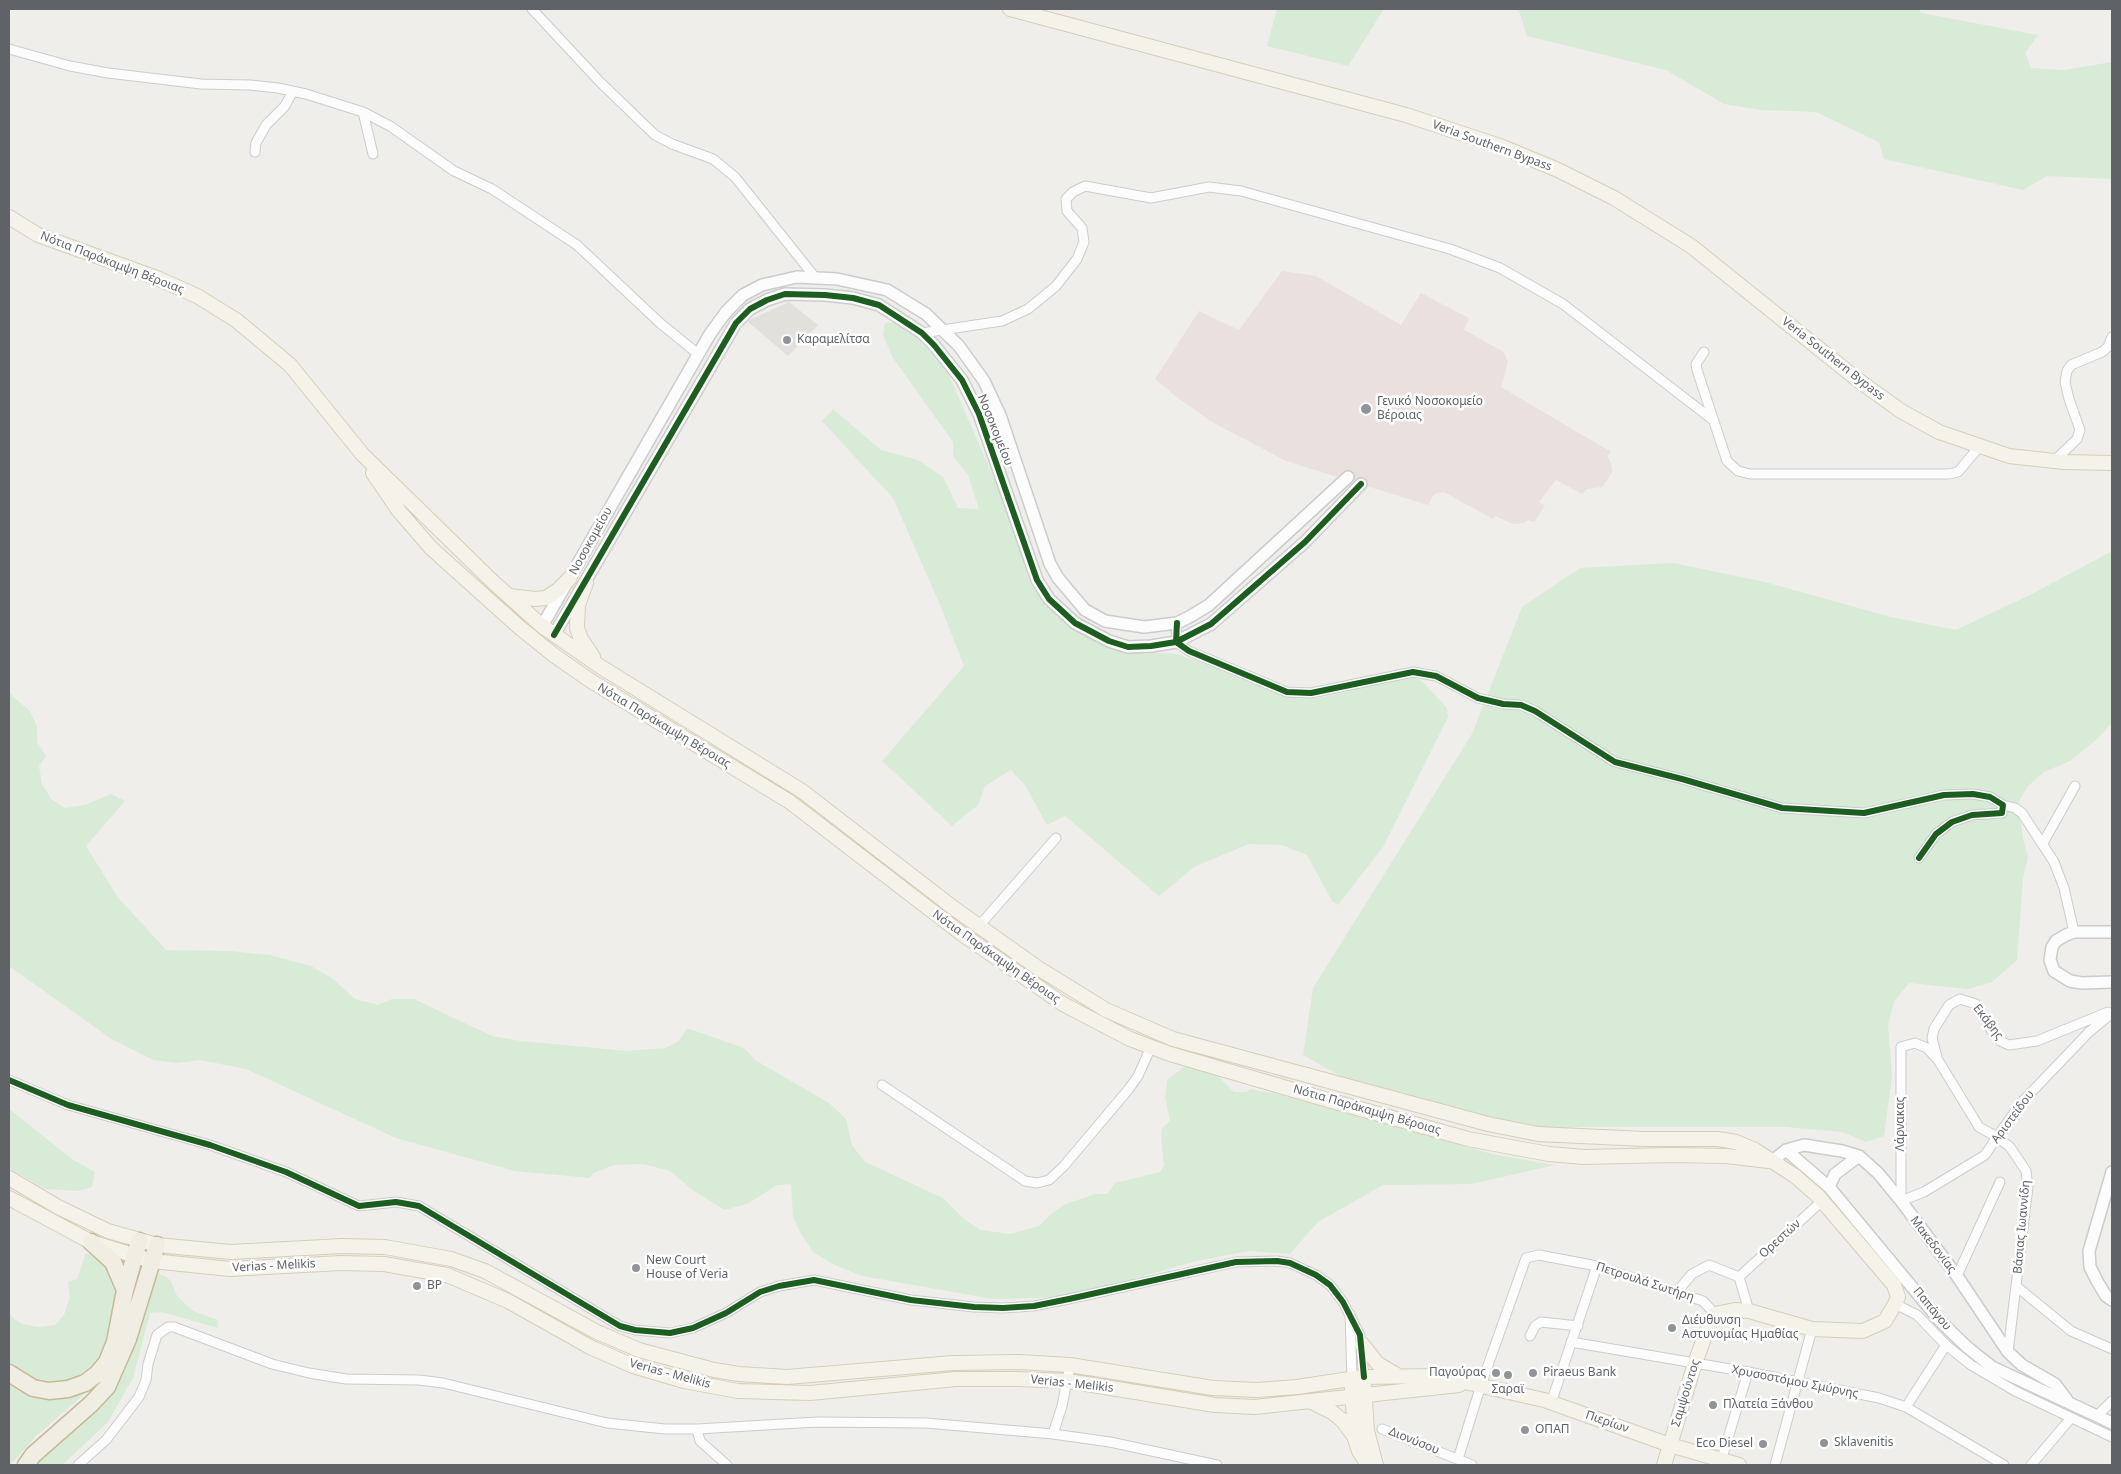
<!DOCTYPE html>
<meta charset="utf-8">
<style>
body{margin:0}
#map{position:relative;width:2121px;height:1474px;overflow:hidden;background:#efeeea;font-family:"Noto Sans",sans-serif}
canvas{display:block}
.frame{position:absolute;inset:0;border:10px solid #5f6368;pointer-events:none}
</style>
<div id="map">
<canvas width="2121" height="1474"></canvas>
<div class="frame"></div>
</div>
<script>
const ctx = document.querySelector('canvas').getContext('2d');
ctx.lineJoin = 'round';
function fill(path, color) {
  ctx.fillStyle = color;
  ctx.fill(path, 'evenodd');
}
function shape(rows) {
  const path = new Path2D();
  for (const r of rows) {
    path.moveTo(r[0], r[1]);
    for (let i = 2; i < r.length; i += 2) path.lineTo(r[i], r[i + 1]);
  }
  return path;
}
function stroke(path, color, width, dash) {
  ctx.strokeStyle = color;
  ctx.lineWidth = width;
  ctx.lineCap = dash ? 'butt' : 'round';
  ctx.setLineDash(dash || []);
  ctx.stroke(path);
}
function label(font, color, halo, rows, align = 'center') {
  ctx.font = font + ' "Noto Sans",sans-serif';
  ctx.lineWidth = 5;
  ctx.setLineDash([]);
  ctx.textBaseline = 'middle';
  ctx.strokeStyle = halo;
  ctx.fillStyle = color;
  for (const [text, x, y, turn = 0] of rows) {
    ctx.save();
    ctx.translate(x, y);
    ctx.rotate((+turn || 0) * Math.PI / 180);
    ctx.textAlign = isNaN(turn) ? turn : align;
    if (halo) ctx.strokeText(text, 0, 0);
    ctx.fillText(text, 0, 0);
    ctx.restore();
  }
}
const education = shape([
 [789,302,818,325,788,356,747,321]
]);
const medical = shape([
 [1282,271,1316,276,1401,325,1421,293,1469,318,1464,330,1504,352,1508,362,1501,387,1611,452,1607,456,1611,463,1612,472,1608,479,1602,487,1587,489,1582,494,1556,480,1539,502,1545,506,1534,522,1529,520,1524,523,1513,524,1495,516,1493,519,1444,492,1434,494,1428,505,1286,461,1212,422,1174,395,1155,379,1199,311,1239,330]
]);
const green = shape([
 [1277,9,1384,9,1348,66,1267,46],
 [1514,9,1919,9,1921,13,2038,35,2025,53,2031,68,2064,70,2112,62,2112,179,2047,176,2023,190,1884,159,1879,142,1816,112,1761,110,1724,104,1666,70,1527,36,1519,11],
 [899,322,929,350,949,375,1003,499,1030,583,1045,603,1070,628,1105,645,1136,652,1176,654,1209,665,1283,695,1319,698,1412,677,1422,681,1447,708,1448,717,1383,847,1338,905,1332,901,1307,855,1282,845,1249,844,1194,867,1159,896,1065,816,1047,825,1025,785,1011,770,985,786,978,805,952,826,882,761,964,666,941,607,893,498,822,421,833,409,881,450,918,460,943,477,958,508,979,509,968,475,953,456,953,442,893,358,883,335,885,323],
 [2112,551,2112,723,2096,740,2070,761,2044,772,2028,786,2018,803,2023,838,2028,858,2023,878,2017,960,1992,982,1968,989,1909,983,1894,1002,1888,1025,1892,1075,1884,1136,1866,1142,1842,1132,1786,1127,1527,1127,1346,1079,1303,1055,1313,988,1472,734,1522,607,1580,568,1673,563,1765,582,1891,617,1956,630,2032,594],
 [9,693,30,711,37,727,37,742,46,756,39,766,42,784,51,799,65,808,85,805,111,794,125,801,86,846,117,896,166,950,230,951,270,955,311,966,333,979,355,999,378,1005,392,999,414,999,492,1036,521,1041,626,1051,665,1048,679,1041,687,1028,744,1048,755,1060,829,1103,846,1119,852,1145,865,1162,943,1198,965,1220,981,1230,1010,1234,1039,1226,1052,1213,1066,1204,1095,1194,1107,1194,1115,1183,1160,1172,1164,1165,1161,1137,1162,1128,1170,1121,1165,1097,1167,1080,1185,1066,1218,1076,1234,1092,1246,1092,1251,1089,1281,1095,1492,1154,1555,1165,1472,1184,1383,1185,1318,1222,1290,1254,1249,1251,1197,1261,1083,1293,1041,1298,993,1299,862,1276,835,1265,813,1252,800,1232,793,1216,791,1184,777,1185,749,1203,725,1210,694,1191,670,1171,643,1164,614,1165,593,1173,590,1178,515,1171,396,1138,246,1069,200,1060,178,1063,153,1060,110,1038,9,966],
 [9,1109,72,1159,95,1172,92,1187,78,1191,45,1189,9,1168],
 [86,1253,96,1257,110,1270,117,1291,111,1338,98,1362,91,1369,78,1376,67,1380,54,1382,27,1377,9,1364,9,1313,14,1319,23,1324,38,1327,55,1325,64,1315,70,1297,68,1282,77,1279],
 [155,1274,165,1276,171,1281,177,1296,193,1311,218,1320,218,1328,162,1312,150,1313,133,1378,108,1422,62,1465,33,1465,99,1405],
 [9,1382,24,1391,88,1388,89,1390,36,1436,10,1465]
]);
const minor = shape([
 [532,9,600,82,655,135,672,144,713,159,735,177,814,276],
 [9,49,70,66,108,73,201,84,250,85,278,88,306,94,363,112,390,126,454,171,492,189,577,245,660,323,698,354],
 [363,112,373,154],
 [255,152,256,143,266,125,285,106,293,91],
 [922,333,1002,321,1028,309,1056,286,1077,259,1084,242,1082,228,1067,211,1066,199,1073,192,1085,186,1151,198,1209,187,1241,191,1450,249,1500,268,1563,304,1713,420],
 [1704,352,1696,364,1697,370,1727,461,1738,471,1750,474,1949,474,1958,472,1979,447],
 [2054,461,2077,439,2080,430,2069,399,2065,382,2067,371,2071,365,2102,352,2108,347,2112,337],
 [1177,623,1176,642,1189,651,1287,692,1311,693,1413,672,1436,676,1478,698,1503,704,1521,705,1535,711,1615,762,1682,779,1782,808,1864,813,1944,795,1973,794,1990,797,2003,805,2002,813,1972,815,1952,822,1936,834,1919,858],
 [2003,805,2015,808,2022,813,2054,862,2064,888,2074,932],
 [2043,843,2075,786],
 [979,926,1056,838],
 [1937,1057,1932,1038,1934,1029,1949,1005,1960,999,1976,1004,1993,1033,2000,1041,2009,1045,2037,1041,2108,1012],
 [9,1080,68,1105,210,1145,286,1172,359,1206,396,1202,419,1206,620,1326,635,1330,670,1333,693,1328,726,1313,760,1292,779,1286,814,1280,911,1300,974,1307,1003,1308,1034,1306,1069,1299,1236,1262,1277,1261,1290,1263,1316,1275,1330,1285,1343,1302,1360,1335,1364,1377],
 [882,1085,1025,1181,1037,1183,1049,1180,1063,1167,1128,1090,1138,1076,1151,1047],
 [1957,1276,2000,1182],
 [1739,1277,1822,1201],
 [1739,1277,1749,1311],
 [2016,1286,2071,1331,2112,1349],
 [1676,1293,1692,1274,1709,1265,1739,1277],
 [1895,1304,1917,1315,1946,1345,1971,1365,2015,1391,2112,1437],
 [1350,1314,1352,1379],
 [1530,1336,1535,1326,1541,1322,1578,1326],
 [1571,1342,1748,1372,1879,1398,1906,1407,2004,1465],
 [2008,1352,2028,1187,2026,1171,2010,1147,1997,1137,1979,1127,1938,1060,1927,1048,1915,1043,1901,1047,1901,1201,1924,1192,1985,1155,1997,1137,2022,1102,2089,1032,2112,1013],
 [1551,1403,1597,1266],
 [1906,1407,1946,1345],
 [2098,1415,2112,1401],
 [697,1429,700,1441,727,1465],
 [1382,1429,1472,1465],
 [1053,1434,1062,1406,1070,1365],
 [1458,1459,1481,1385,1526,1258,1539,1255,1597,1266,1703,1301,1715,1314],
 [1721,1461,1748,1372],
 [78,1465,106,1440,139,1397,146,1380,148,1364,157,1335,168,1327,174,1327,272,1364,309,1373,346,1379,419,1380,443,1383,607,1423,665,1429,697,1429,817,1422,926,1423,1053,1434,1110,1442,1217,1465],
 [1775,1465,1812,1329],
 [2031,1465,2071,1418]
]);
const tertiary = shape([
 [542,626,710,334,726,312,743,295,762,285,797,277,837,279,887,290,926,314,959,346,984,381,1000,415,1050,564,1058,578,1085,610,1105,621,1144,627,1177,623,1191,616,1209,605,1348,477],
 [554,635,736,323,750,309,767,300,785,294,825,295,853,298,879,305,922,333,934,345,962,380,979,414,1037,580,1049,599,1075,623,1109,641,1128,647,1151,646,1176,642,1211,624,1305,542,1361,484],
 [2112,932,2074,932,2066,935,2056,941,2052,947,2050,960,2054,971,2070,981,2082,983,2112,982],
 [1786,1150,1829,1187,1941,1322,1967,1347,1992,1367,2112,1423],
 [1771,1162,1786,1150,1804,1145,1842,1151,1859,1156,1878,1173,1901,1201,1957,1276,2008,1352,2022,1365,2055,1384,2067,1400],
 [2112,1172,2089,1251,2090,1267,2097,1281,2106,1296,2112,1300],
 [1829,1187,1835,1174,1859,1156]
]);
const primary = shape([
 [1010,9,1406,115,1500,146,1558,170,1614,198,1691,246,1858,380,1901,411,1939,432,2009,456,2064,462,2112,463],
 [9,217,38,235,157,278,197,296,236,320,290,365,363,455,492,581,542,626,601,667,802,791,955,909,1038,968,1106,1010,1173,1039,1488,1124,1538,1134,1644,1139,1718,1139,1736,1142,1755,1150,1795,1176,1818,1196,1894,1285,1898,1297,1895,1304,1885,1321,1863,1331,1812,1329,1749,1311,1735,1310,1715,1314,1710,1322,1695,1363,1664,1465],
 [373,473,399,511,431,548,519,627,555,656,591,681,790,802,962,934,1063,1004,1130,1039,1170,1054,1321,1098,1468,1139,1516,1148,1549,1154,1584,1157,1671,1155,1727,1156,1768,1161],
 [586,583,578,605,577,628,581,639,593,657],
 [509,596,535,599,546,598,558,590,570,578],
 [9,1178,58,1207,108,1231,157,1245,231,1252,342,1246,385,1247,451,1259,485,1271,597,1332,639,1350,714,1370,739,1374,787,1377,953,1363,1019,1362,1070,1365,1213,1388,1257,1390,1297,1387,1363,1377,1438,1376,1544,1400,1670,1445,1739,1465],
 [9,1198,91,1242,152,1261,230,1269,341,1263,384,1264,447,1275,508,1301,590,1347,633,1366,684,1381,738,1391,810,1393,956,1379,1017,1379,1068,1381,1215,1405,1255,1407,1459,1385],
 [1362,1344,1378,1364,1397,1375],
 [1364,1385,1367,1431,1376,1465],
 [1352,1387,1355,1439,1359,1451,1368,1465],
 [1312,1402,1332,1412,1342,1420,1354,1436]
]);
const motorway = shape([
 [91,1242,113,1262,125,1290],
 [9,1373,33,1388,49,1391,68,1389,85,1383,97,1374,107,1362,115,1342,125,1290,139,1241],
 [26,1465,33,1455,91,1404,107,1387,128,1339,157,1245]
]);
const cycleway = shape([
 [1177,623,1176,642,1189,651,1287,692,1311,693,1413,672,1436,676,1478,698,1503,704,1521,705,1535,711,1615,762,1682,779,1782,808,1864,813,1944,795,1973,794,1990,797,2003,805,2002,813,1972,815,1952,822,1936,834,1919,858],
 [554,635,736,323,750,309,767,300,785,294,825,295,853,298,879,305,922,333,934,345,962,380,979,414,1037,580,1049,599,1075,623,1109,641,1128,647,1151,646,1176,642,1211,624,1305,542,1361,484],
 [9,1080,68,1105,210,1145,286,1172,359,1206,396,1202,419,1206,620,1326,635,1330,670,1333,693,1328,726,1313,760,1292,779,1286,814,1280,911,1300,974,1307,1003,1308,1034,1306,1069,1299,1236,1262,1277,1261,1290,1263,1316,1275,1330,1285,1343,1302,1360,1335,1364,1377]
]);
const markers = [
 [787,340,5,"#919496"],
 [1366,409,6,"#919496"],
 [636,1268,5,"#919496"],
 [417,1286,5,"#919496"],
 [1672,1328,5,"#919496"],
 [1496,1373,5,"#919496"],
 [1533,1373,5,"#919496"],
 [1508,1375,5,"#919496"],
 [1713,1405,5,"#919496"],
 [1525,1430,5,"#919496"],
 [1824,1443,5,"#919496"],
 [1763,1444,5,"#919496"]
];
const streetNames = [
 ["Veria Southern Bypass",1492,146,20],
 ["Νότια Παράκαμψη Βέροιας",112,263,21],
 ["Veria Southern Bypass",1833,359,38],
 ["Νοσοκομείου",995,430,68],
 ["Νοσοκομείου",591,541,-61],
 ["Νότια Παράκαμψη Βέροιας",664,726,31],
 ["Νότια Παράκαμψη Βέροιας",996,957,35],
 ["Εκάβης",1988,1022,52],
 ["Νότια Παράκαμψη Βέροιας",1367,1110,16],
 ["Αριστείδου",2013,1117,-53],
 ["Λάρνακας",1901,1124,-90],
 ["Βάσιας Ιωαννίδη",2022,1227,-85],
 ["Ορεστών",1780,1239,-42],
 ["Μακεδονίας",1933,1245,53],
 ["Verias - Melikis",274,1266,-3],
 ["Πετρουλά Σωτήρη",1645,1282,18],
 ["Παπάγου",1932,1309,50],
 ["Verias - Melikis",670,1374,15],
 ["Χρυσοστόμου Σμύρνης",1795,1382,11],
 ["Verias - Melikis",1072,1384,6],
 ["Σαμψούντος",1686,1393,-73],
 ["Πιερίων",1607,1422,19],
 ["Διονύσου",1414,1441,22]
];
const poiNames = [
 ["Καραμελίτσα",797,340],
 ["Γενικό Νοσοκομείο",1377,402],
 ["Βέροιας",1377,416],
 ["New Court",646,1261],
 ["House of Veria",646,1275],
 ["BP",427,1286],
 ["Διέυθυνση",1682,1321],
 ["Αστυνομίας Ημαθίας",1682,1335],
 ["Παγούρας",1486,1373,"right"],
 ["Piraeus Bank",1543,1373],
 ["Σαραϊ",1508,1390,"center"],
 ["Πλατεία Ξάνθου",1723,1405],
 ["ΟΠΑΠ",1535,1430],
 ["Sklavenitis",1834,1443],
 ["Eco Diesel",1753,1444,"right"]
];
fill(education, '#e2e0da');
fill(medical, '#eae0de');
fill(green, '#d8ebd6');
stroke(minor, '#cbcccc', 11);
stroke(tertiary, '#cbcccc', 14);
stroke(primary, '#d7ceb8', 16);
stroke(motorway, '#c8b996', 19);
stroke(minor, '#fdfcfc', 9);
stroke(tertiary, '#fdfcfc', 11);
stroke(primary, '#f4f2e9', 14);
stroke(motorway, '#f0ede3', 16);
stroke(cycleway, '#1b5e20', 6);
for (const [x, y, r, color] of markers) {
  const dot = new Path2D();
  dot.arc(x, y, r, 0, 2 * Math.PI);
  ctx.fillStyle = color;
  ctx.fill(dot);
  stroke(dot, '#fff', 2);
}
label('12px', '#5f6368', '#fff', streetNames);
label('12px', '#5f6368', '#fff', poiNames, 'left');
</script>
